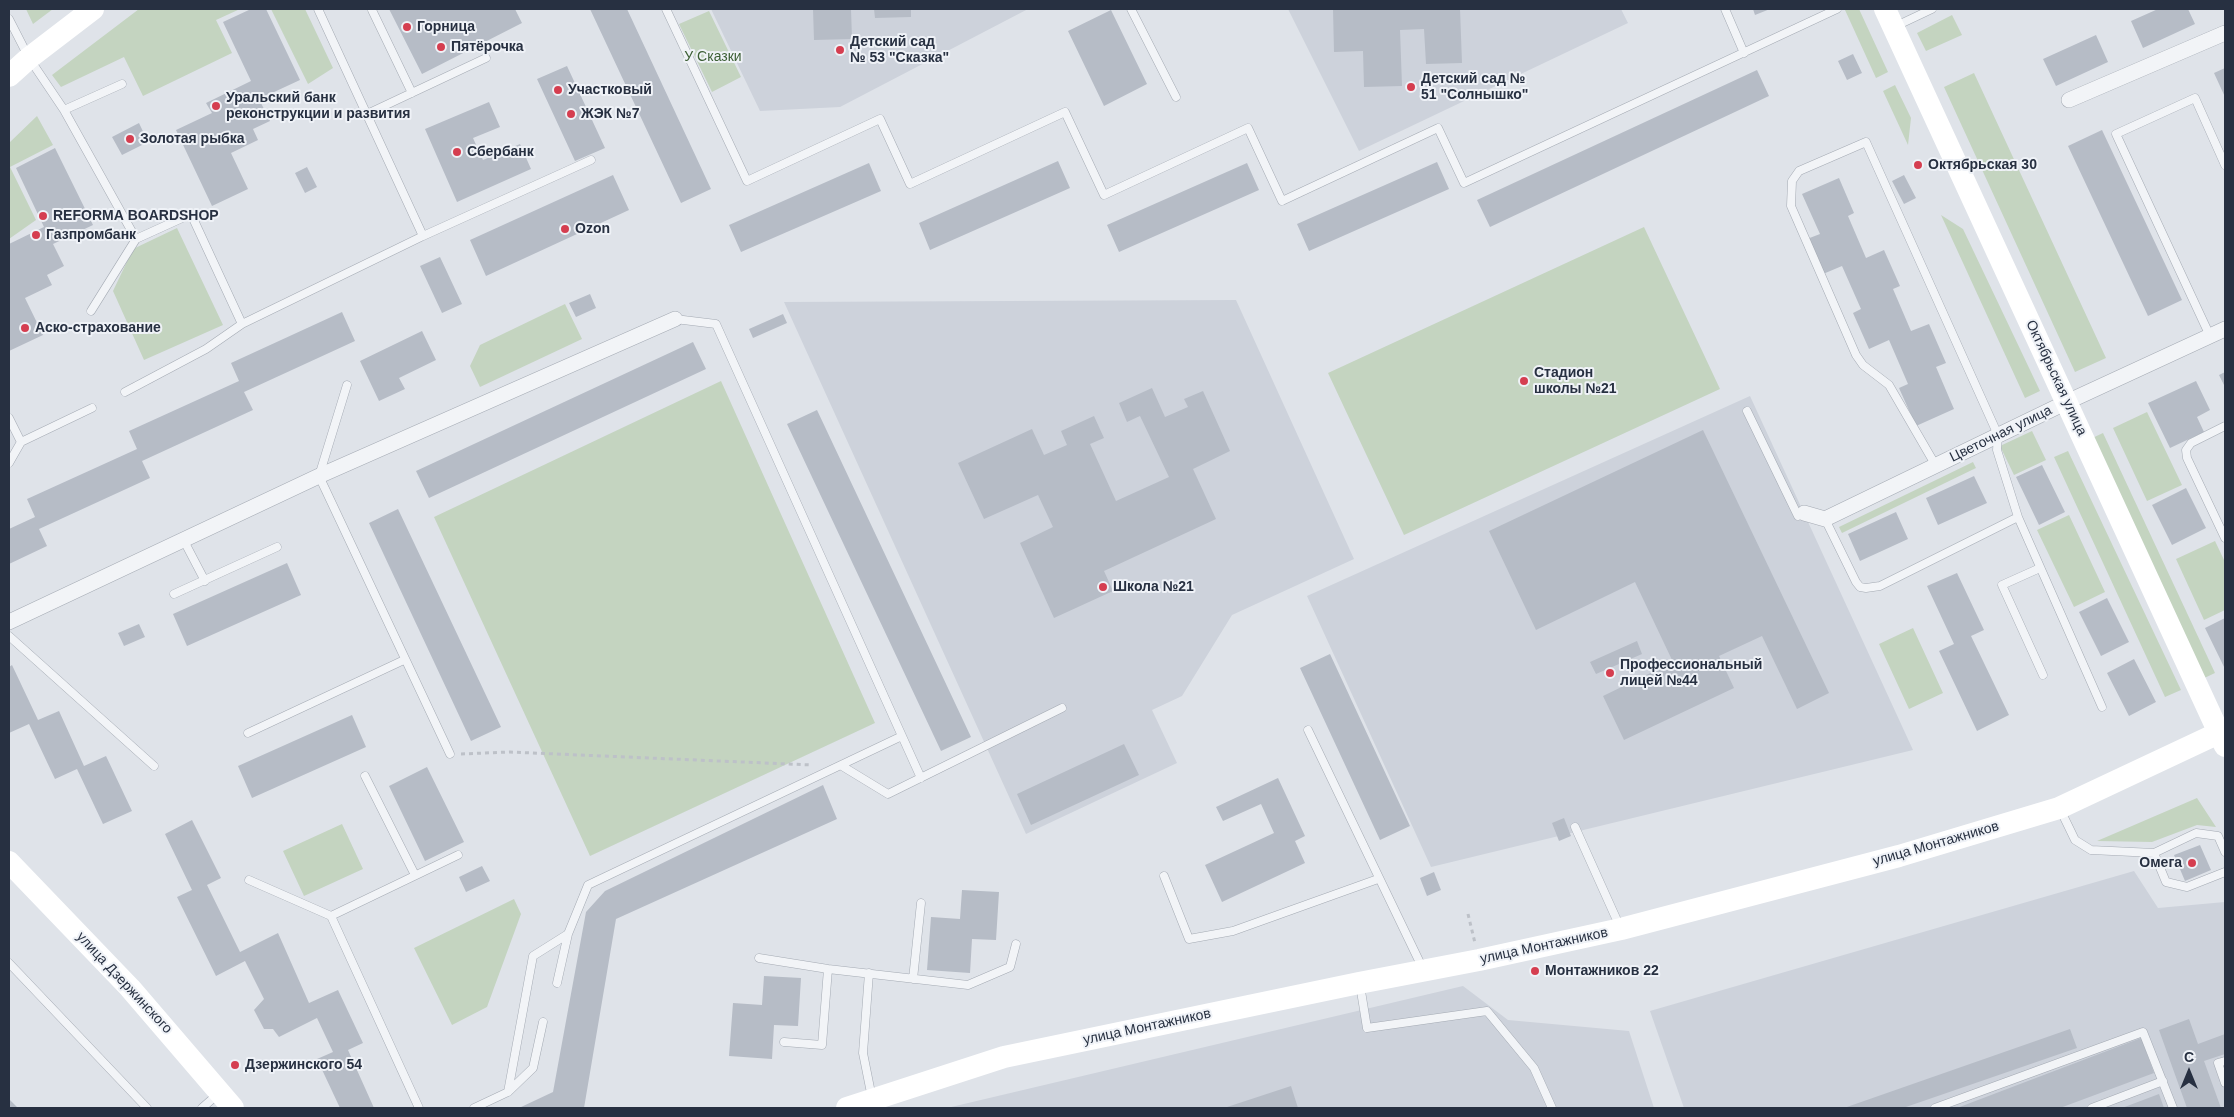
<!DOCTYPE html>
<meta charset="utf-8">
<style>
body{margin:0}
#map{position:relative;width:2234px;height:1117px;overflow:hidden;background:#dfe3e9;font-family:Arial,sans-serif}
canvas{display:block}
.frame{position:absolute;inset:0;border:10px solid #273041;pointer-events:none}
.north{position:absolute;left:2164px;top:1047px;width:50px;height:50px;-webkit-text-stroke:4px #eff2f7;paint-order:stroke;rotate:0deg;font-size:14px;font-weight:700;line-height:20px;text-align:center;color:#273041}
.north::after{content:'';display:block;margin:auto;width:18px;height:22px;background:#273041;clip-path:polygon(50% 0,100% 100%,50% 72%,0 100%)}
</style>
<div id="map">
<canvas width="2234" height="1117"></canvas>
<div class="frame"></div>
<div class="north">С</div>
</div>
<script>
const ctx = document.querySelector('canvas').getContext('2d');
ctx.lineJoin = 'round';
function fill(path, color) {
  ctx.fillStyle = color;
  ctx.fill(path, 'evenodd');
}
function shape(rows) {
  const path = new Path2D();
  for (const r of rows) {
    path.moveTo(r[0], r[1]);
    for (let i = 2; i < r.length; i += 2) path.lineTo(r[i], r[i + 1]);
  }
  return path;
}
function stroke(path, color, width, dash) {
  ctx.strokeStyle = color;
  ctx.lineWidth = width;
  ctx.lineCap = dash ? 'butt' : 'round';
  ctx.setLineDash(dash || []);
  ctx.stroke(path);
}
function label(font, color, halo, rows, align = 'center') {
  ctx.font = font + ' Arial,sans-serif';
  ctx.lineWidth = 4;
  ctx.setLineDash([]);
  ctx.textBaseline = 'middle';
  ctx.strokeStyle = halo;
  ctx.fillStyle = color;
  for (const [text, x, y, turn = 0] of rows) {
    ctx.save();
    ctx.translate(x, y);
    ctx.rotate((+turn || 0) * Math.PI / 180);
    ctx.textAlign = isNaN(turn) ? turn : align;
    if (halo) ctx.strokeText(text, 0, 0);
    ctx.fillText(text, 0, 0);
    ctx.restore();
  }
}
const built = shape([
 [711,9,1028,9,840,107,760,111],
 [1288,9,1621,9,1628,23,1359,151],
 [1236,300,1354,559,1232,615,1182,696,1152,710,1177,763,1026,834,784,302],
 [1750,396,1913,750,1431,867,1307,596],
 [2134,871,2158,908,2225,902,2225,1108,1684,1108,1650,1011],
 [1463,986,1508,1020,1629,1031,1654,1108,947,1108]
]);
const green = shape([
 [26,9,53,9,33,24],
 [139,9,240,9,216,20,232,53,143,96,124,57,61,87,52,75],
 [271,9,305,9,333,68,308,84],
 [1848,9,1859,9,1888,72,1876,78,1845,10],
 [709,11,741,77,712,92,679,24],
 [1952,15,1962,35,1926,51,1917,33],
 [1974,73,2106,358,2075,372,1944,87],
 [1895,85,1911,118,1908,145,1883,91],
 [37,116,53,145,10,167,36,220,9,239,9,143],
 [1941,215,1963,229,2040,391,2025,398],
 [1644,227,1720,389,1404,535,1328,373],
 [177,228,223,325,144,360,113,291,133,249],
 [565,304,582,339,480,387,470,366,480,345],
 [721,381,875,723,590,856,434,517],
 [2147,412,2182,485,2147,501,2113,428],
 [2032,431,2046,460,2014,475,2000,446],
 [2103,433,2215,673,2200,680,2088,440],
 [2068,451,2181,690,2165,697,2054,457],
 [1973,462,1976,468,1842,533,1839,527],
 [2069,515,2105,592,2074,607,2037,530],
 [2215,541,2225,562,2225,610,2204,620,2176,559],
 [1913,628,1943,693,1909,709,1879,644],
 [2197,798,2216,827,2197,825,2152,842,2097,841],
 [342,824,363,869,304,896,283,851],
 [514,899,521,914,487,1007,452,1025,414,948]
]);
const building = shape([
 [251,9,266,9,300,80,259,99,270,121,253,129,258,140,231,153,248,189,212,206,176,130,212,113,206,103,251,81,223,22],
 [389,9,515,9,522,23,422,74],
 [590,9,627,9,711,189,681,203],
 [813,9,851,9,852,39,814,40],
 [874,9,911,9,911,17,875,18],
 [1333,9,1460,9,1462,63,1426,64,1424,29,1400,30,1402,86,1364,87,1363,51,1334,52],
 [1753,9,1770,9,1755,15],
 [2158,9,2188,9,2195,24,2143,48,2131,21],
 [1111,10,1147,84,1104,106,1068,31],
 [2096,35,2108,62,2056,86,2043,59],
 [1853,54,1862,73,1847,80,1838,61],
 [567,66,605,148,575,161,537,79],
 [2225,68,2225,97,2214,73],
 [1757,70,1769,96,1490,227,1477,200],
 [489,102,500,127,473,138,483,160,520,144,531,169,457,202,425,129],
 [139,123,148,142,122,155,112,137],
 [2102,130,2182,300,2148,316,2068,146],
 [55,148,93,225,53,244,64,266,47,275,52,285,25,298,43,335,9,351,9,244,44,227,16,168],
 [1058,161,1070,188,930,250,919,223],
 [1437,162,1449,189,1309,251,1297,224],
 [869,163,881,191,741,252,729,225],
 [1247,163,1259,190,1119,252,1107,225],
 [307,167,317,187,305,193,295,173],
 [613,175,629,210,486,276,470,240],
 [1904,175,1916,198,1904,204,1892,181],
 [1839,178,1854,213,1848,216,1866,258,1884,250,1900,286,1893,289,1911,331,1929,324,1946,363,1936,367,1954,409,1916,426,1899,388,1908,384,1889,340,1869,349,1853,313,1861,309,1842,266,1823,274,1807,239,1820,234,1802,194],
 [440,257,462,304,442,313,420,266],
 [590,294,596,308,576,317,569,303],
 [342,312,355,341,244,392,253,410,142,461,150,478,39,529,47,546,9,564,9,529,35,517,27,499,137,449,129,431,239,381,231,363],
 [783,314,787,323,753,338,749,329],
 [422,331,436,360,399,378,405,389,379,401,360,361],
 [693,342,706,369,429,498,416,471],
 [2225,372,2225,387,2219,375],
 [2196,381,2210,410,2197,417,2204,432,2170,448,2148,403],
 [1152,388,1165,417,1188,407,1184,399,1203,391,1230,451,1193,469,1216,519,1104,571,1113,591,1054,618,1020,543,1053,527,1038,495,984,519,958,463,1032,429,1044,455,1067,445,1061,431,1094,416,1104,438,1090,444,1116,501,1169,477,1140,416,1127,422,1119,403],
 [817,410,971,737,941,751,787,424],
 [1703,430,1829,693,1797,709,1762,636,1719,656,1734,688,1624,740,1603,696,1673,662,1635,582,1536,630,1489,531],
 [2042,465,2065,512,2039,525,2016,477],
 [1974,476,1987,503,1938,525,1926,498],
 [2186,488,2206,528,2172,545,2152,505],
 [398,509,501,727,471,741,369,523],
 [1896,512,1908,539,1860,561,1848,534],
 [287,563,301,595,187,646,173,614],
 [1957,573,1984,630,1971,636,2009,715,1977,731,1939,651,1954,644,1927,586],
 [2107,598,2129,642,2101,656,2079,612],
 [2225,618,2225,669,2205,628],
 [139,624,145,637,124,646,118,633],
 [1637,641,1642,654,1596,674,1590,662],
 [1330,654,1410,826,1380,840,1300,668],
 [2134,659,2156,702,2129,716,2107,673],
 [12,665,38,720,59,711,84,766,106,756,132,811,103,824,77,769,55,779,29,724,9,733,9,667],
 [352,715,366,747,252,798,238,766],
 [1124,744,1139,775,1031,825,1017,794],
 [427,767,464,842,425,861,389,786],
 [1278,778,1305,836,1295,841,1305,863,1222,902,1205,865,1274,833,1261,804,1223,821,1216,807],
 [823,785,837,819,616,919,584,1108,519,1108,553,1092,586,912,605,891],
 [1564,818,1571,836,1559,841,1552,823],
 [192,820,221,878,207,885,240,952,278,933,309,1003,338,990,363,1043,348,1050,374,1108,340,1108,317,1059,333,1052,317,1018,279,1037,273,1029,264,1029,254,1010,264,999,245,961,216,976,177,897,192,890,165,834],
 [2200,845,2211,870,2185,881,2174,855],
 [482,866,490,881,466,892,459,877],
 [1434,872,1441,890,1427,896,1420,878],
 [962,890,999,892,996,940,972,939,970,973,927,970,931,917,960,919],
 [764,976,801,978,798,1026,774,1025,772,1059,729,1056,733,1003,762,1005],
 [2189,1019,2198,1044,2225,1034,2225,1054,2204,1061,2221,1108,2187,1108,2159,1030],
 [2070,1029,2077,1048,1903,1108,1844,1108],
 [2141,1038,2154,1073,2060,1108,1957,1108],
 [1291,1086,1298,1108,1224,1108],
 [2159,1094,2164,1108,2122,1108],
 [9,1099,18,1108,9,1108]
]);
const path = shape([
 [461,754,510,752,812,765],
 [1468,914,1475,943]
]);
const lane = shape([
 [318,9,423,236],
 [666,9,747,181,880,119,910,184,1065,112,1104,195,1248,128,1282,201,1438,128,1464,183,1837,9],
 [1131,9,1176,97],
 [1725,9,1744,53],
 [372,10,412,93],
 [9,19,29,58,64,110,136,239,191,214,242,324,423,236,591,160],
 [1896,26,1932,9],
 [64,110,122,84],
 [367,114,486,58],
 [91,311,136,239],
 [2210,336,2116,134,2195,98,2225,165],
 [347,385,319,476,450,754],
 [125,392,206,349,242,324],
 [1747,411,1798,516,1804,513],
 [9,418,21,442],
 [2225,426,2191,443,2186,450,2187,458,2225,538],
 [9,463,21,442,92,408],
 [2018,517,2102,707],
 [1825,519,1856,582,1860,587,1866,588,1880,586,2018,517,1997,450,1998,435,1866,142,1799,171,1792,181,1791,206,1856,355,1863,365,1889,385,1936,466],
 [183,539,205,581],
 [2040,568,2002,585,2043,675],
 [174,594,277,547],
 [9,636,154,766],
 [1308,730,1423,969],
 [248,733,404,660],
 [902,736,921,778],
 [842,766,888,794,1062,708],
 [365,776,415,875],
 [2060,809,2075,840,2091,850,2154,853,2196,833,2218,836,2225,852],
 [1575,827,1620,927],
 [2154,853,2166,882,2187,887,2225,872],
 [1164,876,1189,939,1233,931,1378,879],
 [249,880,331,916,419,1108],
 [331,916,458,855],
 [759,958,828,969,968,985,1010,967,1016,944],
 [9,963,147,1108],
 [869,973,863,1053,872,1098],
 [913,979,921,903],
 [557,983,568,934],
 [1360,985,1367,1028,1487,1011,1534,1068,1552,1108],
 [784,1042,822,1045,828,969],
 [2225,1061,2218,1063,2225,1083],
 [508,1092,533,956,568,934,588,885,902,736,716,324,675,319],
 [202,1108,218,1094],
 [474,1108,508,1092,533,1068,543,1022],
 [1935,1108,2143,1032,2173,1108],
 [2092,1108,2163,1081]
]);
const street = shape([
 [2069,100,2225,33],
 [1804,513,1825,519,2067,402,2225,329],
 [9,622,319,476,675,319]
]);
const secondary = shape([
 [1885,9,2225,746],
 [9,76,29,58,93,9],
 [9,862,130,988,233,1108],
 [847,1108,1004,1057,1359,983,1479,960,1621,929,1899,856,2059,808,2225,730]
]);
const markers = [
 [407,27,5,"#d53e50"],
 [441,47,5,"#d53e50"],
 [840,50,5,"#d53e50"],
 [1411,87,5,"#d53e50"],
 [558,90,5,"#d53e50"],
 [216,106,5,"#d53e50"],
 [571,114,5,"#d53e50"],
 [130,139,5,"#d53e50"],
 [457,152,5,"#d53e50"],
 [1918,165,5,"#d53e50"],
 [43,216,5,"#d53e50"],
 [565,229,5,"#d53e50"],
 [36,235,5,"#d53e50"],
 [25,328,5,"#d53e50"],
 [1524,381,5,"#d53e50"],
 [1103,587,5,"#d53e50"],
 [1610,673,5,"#d53e50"],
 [2192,863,5,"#d53e50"],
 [1535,971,5,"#d53e50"],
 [235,1065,5,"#d53e50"]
];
const poiNames = [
 ["Горница",417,27],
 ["Детский сад",850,42],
 ["№ 53 \"Сказка\"",850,58],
 ["Пятёрочка",451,47],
 ["Детский сад №",1421,79],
 ["51 \"Солнышко\"",1421,95],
 ["Участковый",568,90],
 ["Уральский банк",226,98],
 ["реконструкции и развития",226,114],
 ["ЖЭК №7",581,114],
 ["Золотая рыбка",140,139],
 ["Сбербанк",467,152],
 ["Октябрьская 30",1928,165],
 ["REFORMA BOARDSHOP",53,216],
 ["Ozon",575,229],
 ["Газпромбанк",46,235],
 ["Аско-страхование",35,328],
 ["Стадион",1534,373],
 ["школы №21",1534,389],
 ["Школа №21",1113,587],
 ["Профессиональный",1620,665],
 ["лицей №44",1620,681],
 ["Омега",2182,863,"right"],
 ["Монтажников 22",1545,971],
 ["Дзержинского 54",245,1065]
];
const parkNames = [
 ["У Сказки",713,57]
];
const streetNames = [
 ["Октябрьская улица",2056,378,65],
 ["Цветочная улица",2001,434,-26],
 ["улица Монтажников",1936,844,-16],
 ["улица Монтажников",1544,946,-12],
 ["улица Дзержинского",124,983,47],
 ["улица Монтажников",1147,1027,-12]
];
fill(built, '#cdd2db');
fill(green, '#c4d4c0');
fill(building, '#b6bcc6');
stroke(lane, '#a4aab3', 9);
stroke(street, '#a4aab3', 16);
stroke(path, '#bdc1c8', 3, [4, 4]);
stroke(lane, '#f2f4f7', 8);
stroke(street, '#f2f4f7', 15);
stroke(secondary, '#fff', 22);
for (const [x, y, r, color] of markers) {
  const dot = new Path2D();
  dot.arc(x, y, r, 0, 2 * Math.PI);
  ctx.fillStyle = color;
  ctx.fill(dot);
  stroke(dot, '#eff2f7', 2);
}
label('bold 14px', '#273041', '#eff2f7', poiNames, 'left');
label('14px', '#3b5e34', '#eff2f7', parkNames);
label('14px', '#273041', '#eff2f7', streetNames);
</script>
